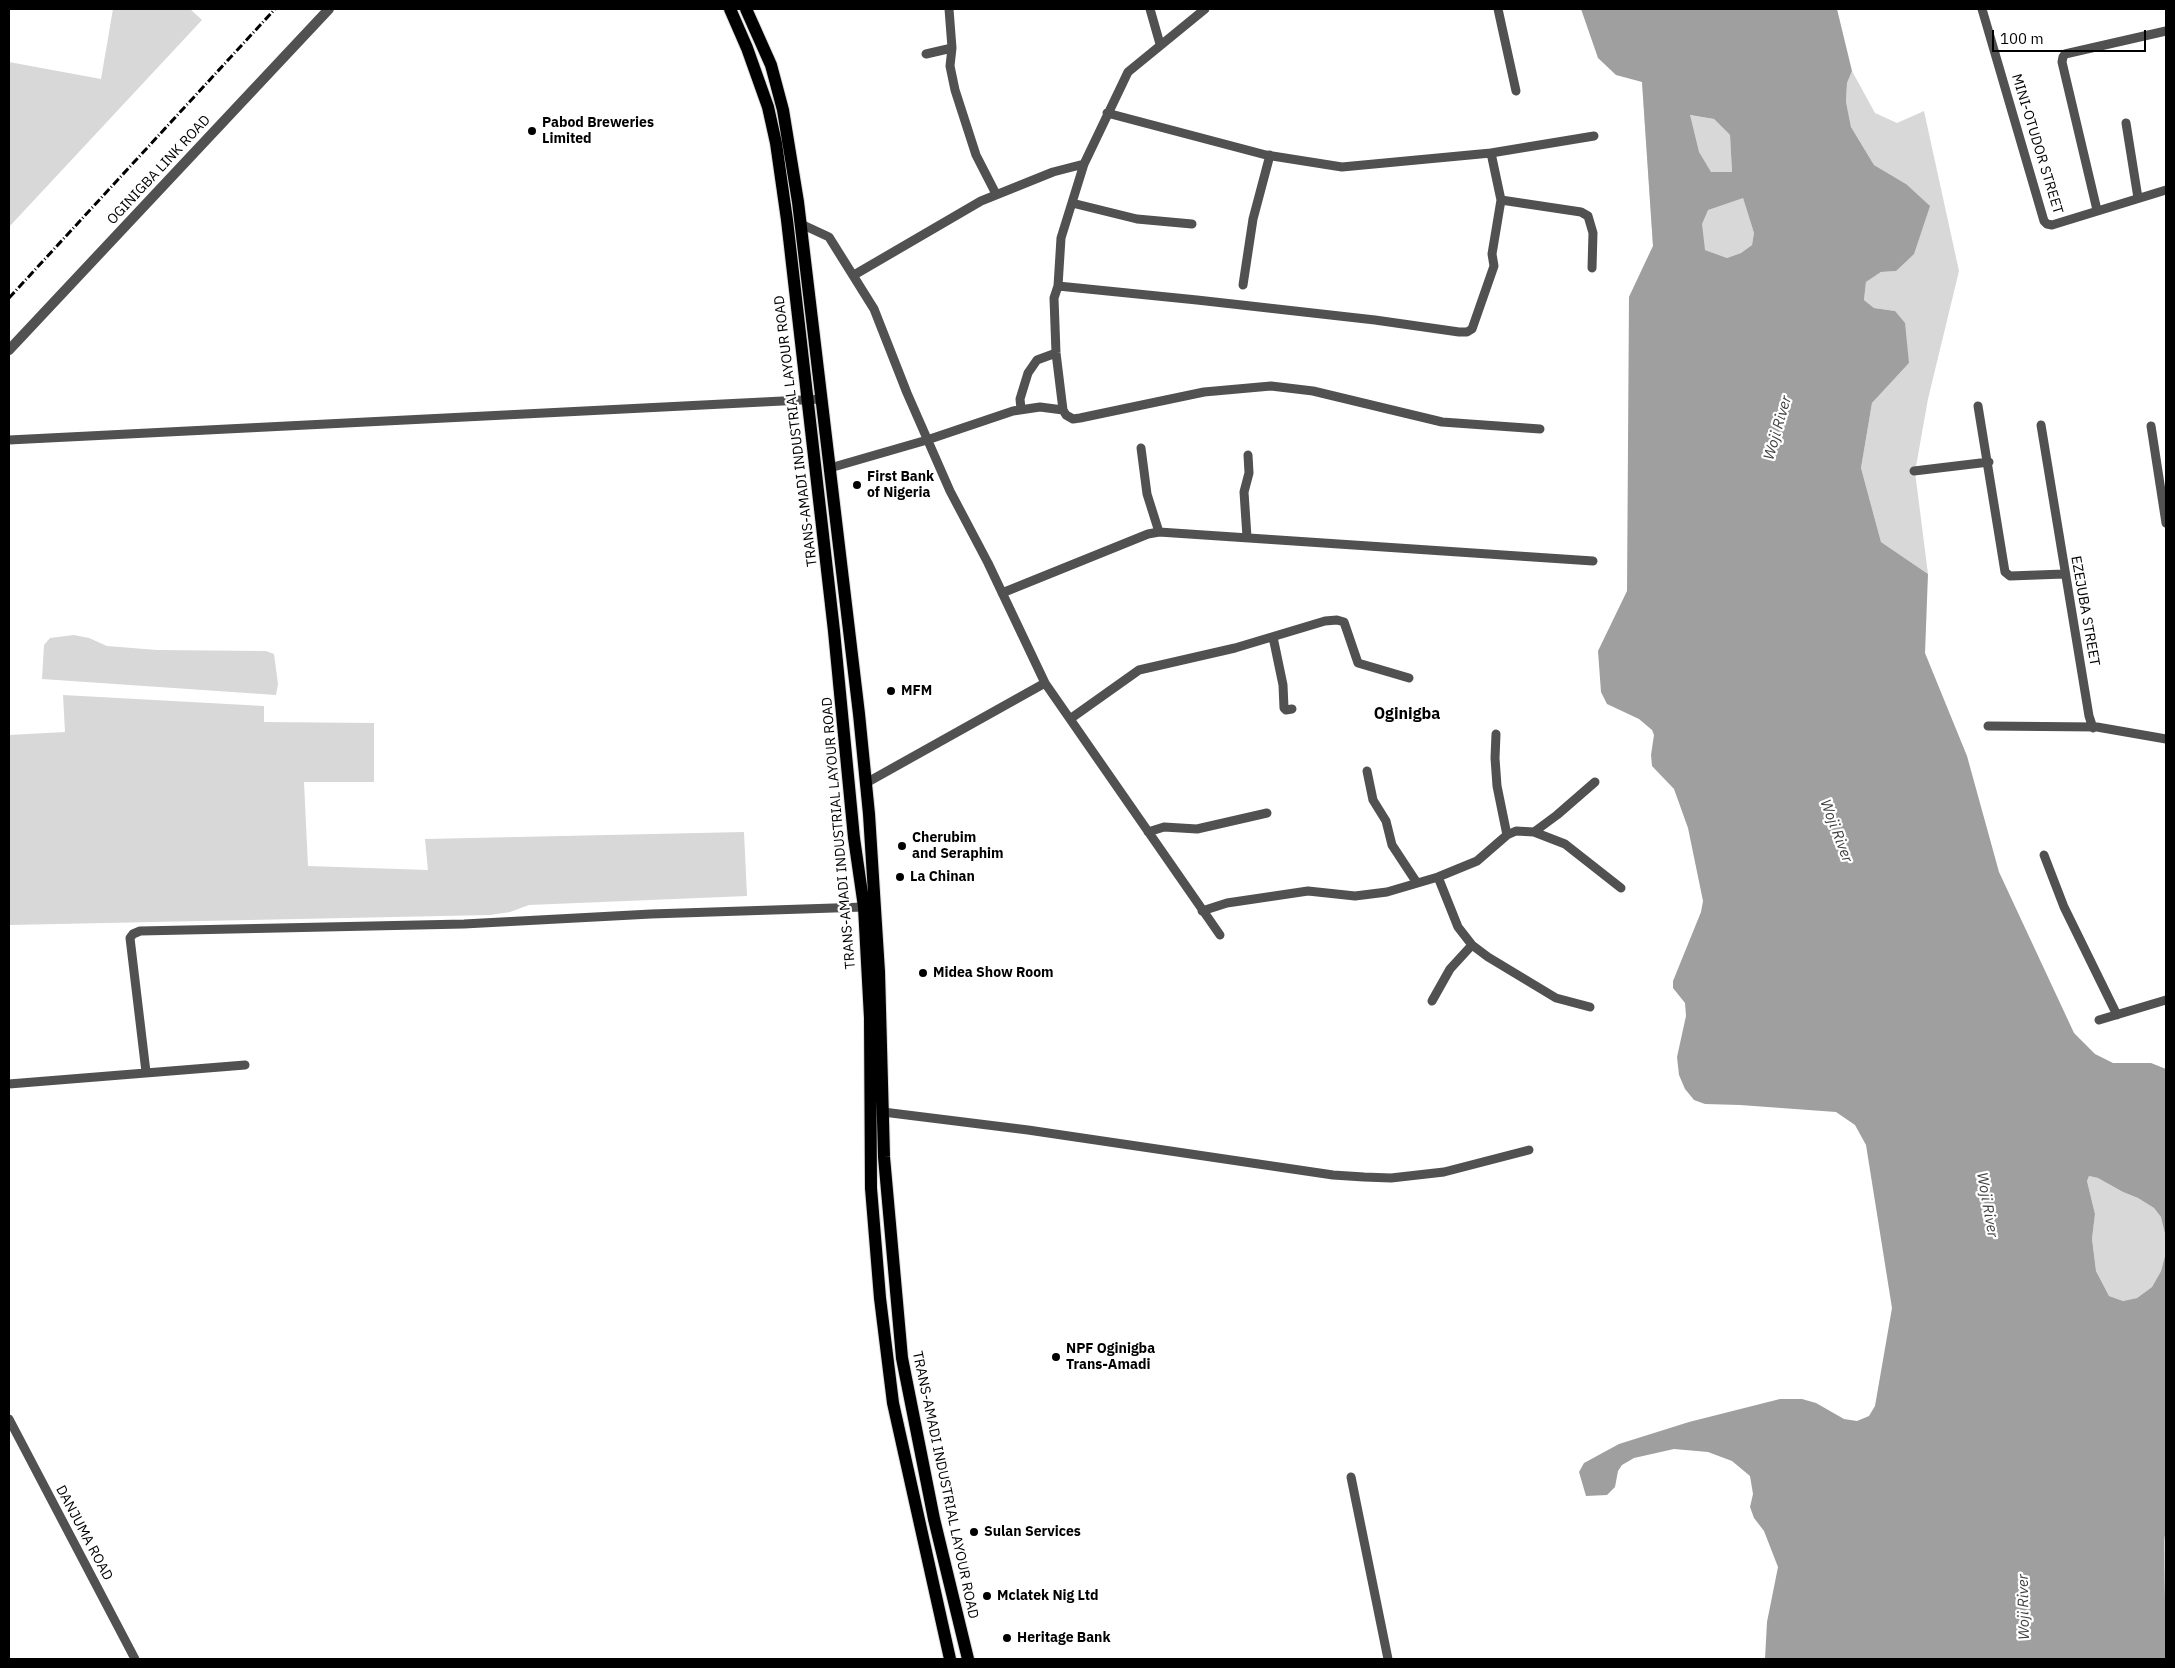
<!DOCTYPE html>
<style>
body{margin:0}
#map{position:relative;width:2175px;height:1668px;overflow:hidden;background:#fff;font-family:"IBM Plex Sans",sans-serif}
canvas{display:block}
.frame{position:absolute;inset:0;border:10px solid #000;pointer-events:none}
.scale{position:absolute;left:1992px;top:30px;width:154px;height:22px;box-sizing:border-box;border:2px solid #000;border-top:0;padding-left:6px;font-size:15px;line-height:18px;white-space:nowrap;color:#000;-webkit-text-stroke:4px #fff;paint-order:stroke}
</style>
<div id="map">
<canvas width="2175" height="1668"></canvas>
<div class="frame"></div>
<div class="scale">100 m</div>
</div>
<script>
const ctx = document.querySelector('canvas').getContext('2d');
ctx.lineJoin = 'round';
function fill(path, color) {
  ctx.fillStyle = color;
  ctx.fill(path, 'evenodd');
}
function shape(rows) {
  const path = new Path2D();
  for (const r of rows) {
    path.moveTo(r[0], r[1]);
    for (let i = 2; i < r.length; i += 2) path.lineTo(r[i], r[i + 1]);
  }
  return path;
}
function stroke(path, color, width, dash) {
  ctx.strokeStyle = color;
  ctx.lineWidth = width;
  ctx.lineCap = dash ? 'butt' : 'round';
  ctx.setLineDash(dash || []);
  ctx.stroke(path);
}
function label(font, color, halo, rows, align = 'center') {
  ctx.font = font + ' "IBM Plex Sans",sans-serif';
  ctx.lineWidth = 4.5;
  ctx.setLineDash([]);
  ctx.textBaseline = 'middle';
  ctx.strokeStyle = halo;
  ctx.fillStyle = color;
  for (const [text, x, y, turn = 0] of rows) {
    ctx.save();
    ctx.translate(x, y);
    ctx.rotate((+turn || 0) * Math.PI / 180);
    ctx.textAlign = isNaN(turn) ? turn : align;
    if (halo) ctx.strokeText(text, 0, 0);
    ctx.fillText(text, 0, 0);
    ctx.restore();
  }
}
const green = shape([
 [113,9,190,9,202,20,9,227,9,62,101,79],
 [1852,71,1875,113,1897,123,1924,111,1959,271,1928,399,1915,472,1928,574,1881,542,1861,468,1872,403,1909,363,1895,311,1874,308,1864,300,1866,282,1881,272,1896,271,1906,184,1874,165,1851,127,1846,103,1847,83],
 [1642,82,1689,115,1714,119,1730,135,1732,172,1743,198,1754,233,1752,245,1741,253,1727,258,1705,250,1629,297,1653,246],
 [74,635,89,638,107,646,157,650,266,651,274,654,278,684,276,695,42,679,44,645,50,638],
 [63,695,264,706,264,722,374,723,374,782,304,782,308,866,428,870,425,839,744,832,747,896,529,905,510,912,490,915,9,925,9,735,65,732],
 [2089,1176,2098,1178,2123,1192,2138,1198,2154,1208,2161,1217,2166,1230,2166,1252,2161,1271,2152,1287,2137,1298,2123,1301,2109,1296,2096,1271,2092,1239,2095,1214,2087,1181],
 [2166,1528,2166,1593,2165,1593,2164,1542]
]);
const water = shape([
 [1581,9,1837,9,1852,71,1847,83,1846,102,1851,127,1874,165,1906,184,1930,206,1914,254,1896,271,1881,272,1866,282,1864,300,1874,308,1895,311,1905,323,1909,363,1872,403,1861,468,1881,542,1928,574,1925,653,1967,756,1999,872,2074,1033,2095,1054,2113,1063,2151,1063,2166,1069,2166,1237,2161,1217,2154,1208,2138,1198,2123,1192,2098,1178,2089,1176,2087,1181,2095,1214,2092,1239,2096,1271,2109,1296,2123,1301,2137,1298,2152,1287,2161,1271,2166,1252,2166,1528,2164,1542,2166,1659,1765,1659,1767,1622,1778,1567,1764,1531,1754,1518,1750,1507,1753,1494,1750,1476,1732,1461,1708,1452,1674,1449,1634,1458,1622,1465,1618,1471,1615,1487,1607,1495,1586,1496,1579,1472,1584,1463,1619,1444,1689,1422,1780,1399,1802,1399,1816,1403,1844,1419,1857,1421,1869,1416,1875,1406,1892,1308,1866,1145,1855,1125,1836,1112,1740,1105,1705,1104,1694,1100,1685,1089,1679,1075,1677,1057,1686,1016,1685,1003,1673,988,1673,981,1701,912,1703,901,1688,828,1674,789,1652,766,1651,755,1654,735,1652,730,1639,719,1607,704,1601,692,1598,651,1627,591,1629,297,1653,246,1642,82,1616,75,1598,58],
 [1690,115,1714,119,1730,135,1732,172,1711,172,1699,152],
 [1743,198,1754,233,1752,245,1741,253,1727,258,1705,250,1702,224,1708,210]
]);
const minor = shape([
 [949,9,952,48,950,66,955,90,976,155,996,194],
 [1150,9,1160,44],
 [1205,9,1128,72,1084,164,1061,238,1058,286,1054,298,1056,353,1063,410,1066,415,1073,419,1080,418,1204,392,1271,386,1313,391,1442,422,1540,429],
 [1498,9,1516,91],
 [1982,9,2044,221,2047,224,2052,225,2166,190],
 [926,54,952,48],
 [1107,113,1266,155,1342,167,1491,153,1594,136],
 [2126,123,2138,198],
 [1501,200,1581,212,1588,216,1593,233,1592,268],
 [1072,203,1137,219,1192,224],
 [2097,210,2062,62,2063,57,2065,54,2166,31],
 [801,224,829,237,874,309,907,393,950,491,988,563,1045,683,1220,935],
 [854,275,981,201,1053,172,1084,164],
 [1243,285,1253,219,1270,155],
 [1058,286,1197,300,1375,320,1459,332,1467,332,1472,329,1494,266,1492,254,1501,200,1491,153],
 [1978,406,2005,572,2010,576,2064,574],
 [1021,409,1020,399,1028,373,1037,360,1056,353],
 [2041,425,2089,716,2093,728],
 [2151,426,2166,523],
 [9,440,822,399],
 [1141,448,1147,494,1159,532],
 [830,468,927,440,1013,411,1040,407,1063,410],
 [1914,471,1989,462],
 [1247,537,1244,492,1249,473,1248,455],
 [1002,593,1148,534,1159,532,1593,561],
 [1273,637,1283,685,1284,708,1286,710,1292,709],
 [1070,719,1139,670,1235,648,1325,621,1337,620,1344,622,1358,663,1409,678],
 [1988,726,2097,727,2166,739],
 [1496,734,1495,758,1497,786,1507,835],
 [1367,771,1373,800,1386,821,1392,845,1417,883],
 [866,783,1045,683],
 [1148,832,1164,827,1197,829,1267,813],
 [1534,832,1557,815,1595,782],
 [2044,855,2064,907,2117,1015],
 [1438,877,1458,927,1472,945,1488,957,1556,998,1590,1007],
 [1202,911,1227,903,1308,891,1355,896,1387,892,1438,877,1477,861,1507,835,1516,831,1534,832,1565,844,1621,888],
 [1432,1001,1450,969,1472,945],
 [2099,1020,2166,1000],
 [146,1072,130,938,133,934,140,931,464,924,651,914,864,907],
 [9,1084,245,1065],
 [883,1112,1028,1130,1333,1175,1364,1177,1391,1178,1444,1172,1529,1150],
 [9,1419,135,1659],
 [1351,1477,1388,1659]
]);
const tertiary = shape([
 [9,350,329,9]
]);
const primary = shape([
 [730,9,747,48,768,107,776,143,787,220,834,631,854,838,864,907,870,1018,871,1188,880,1298,893,1403,950,1659],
 [746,9,771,65,783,110,798,202,859,714,869,814,879,972,884,1157,902,1358,934,1519,968,1659]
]);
const rail = shape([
 [9,298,275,9]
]);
const markers = [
 [532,131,5,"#000"],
 [857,485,5,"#000"],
 [891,691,5,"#000"],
 [902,846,5,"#000"],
 [900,877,5,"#000"],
 [923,973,5,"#000"],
 [1056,1357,5,"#000"],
 [974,1532,5,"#000"],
 [987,1596,5,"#000"],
 [1007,1638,5,"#000"]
];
const poiNames = [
 ["Pabod Breweries",542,123],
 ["Limited",542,139],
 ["First Bank",867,477],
 ["of Nigeria",867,493],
 ["MFM",901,691],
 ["Cherubim",912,838],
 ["and Seraphim",912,854],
 ["La Chinan",910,877],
 ["Midea Show Room",933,973],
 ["NPF Oginigba",1066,1349],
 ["Trans-Amadi",1066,1365],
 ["Sulan Services",984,1532],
 ["Mclatek Nig Ltd",997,1596],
 ["Heritage Bank",1017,1638]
];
const streetNames = [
 ["MINI-OTUDOR STREET",2037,144,73],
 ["OGINIGBA LINK ROAD",159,170,-47],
 ["TRANS-AMADI INDUSTRIAL LAYOUR ROAD",796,431,-97],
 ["EZEJUBA STREET",2085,611,80],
 ["TRANS-AMADI INDUSTRIAL LAYOUR ROAD",839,833,-95],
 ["TRANS-AMADI INDUSTRIAL LAYOUR ROAD",945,1485,78],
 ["DANJUMA ROAD",84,1533,62]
];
const waterNames = [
 ["Woji River",1778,428,-74],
 ["Woji River",1836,831,69],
 ["Woji River",1987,1205,80],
 ["Woji River",2024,1607,-91]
];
const quarterNames = [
 ["Oginigba",1407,714]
];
fill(green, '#d8d8d8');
fill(water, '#9f9f9f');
stroke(primary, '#dbdbdb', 14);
stroke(minor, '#515151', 9);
stroke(tertiary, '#515151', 10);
stroke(primary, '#000', 12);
stroke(rail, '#000', 3, [8, 2.5, 1, 2.5]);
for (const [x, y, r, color] of markers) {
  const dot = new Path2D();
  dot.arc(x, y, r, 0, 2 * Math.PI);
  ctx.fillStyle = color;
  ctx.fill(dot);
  stroke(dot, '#fff', 2);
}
label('bold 14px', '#000', '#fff', poiNames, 'left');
label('14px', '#000', '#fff', streetNames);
label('italic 15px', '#404040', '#fff', waterNames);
label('bold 16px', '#000', '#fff', quarterNames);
</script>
